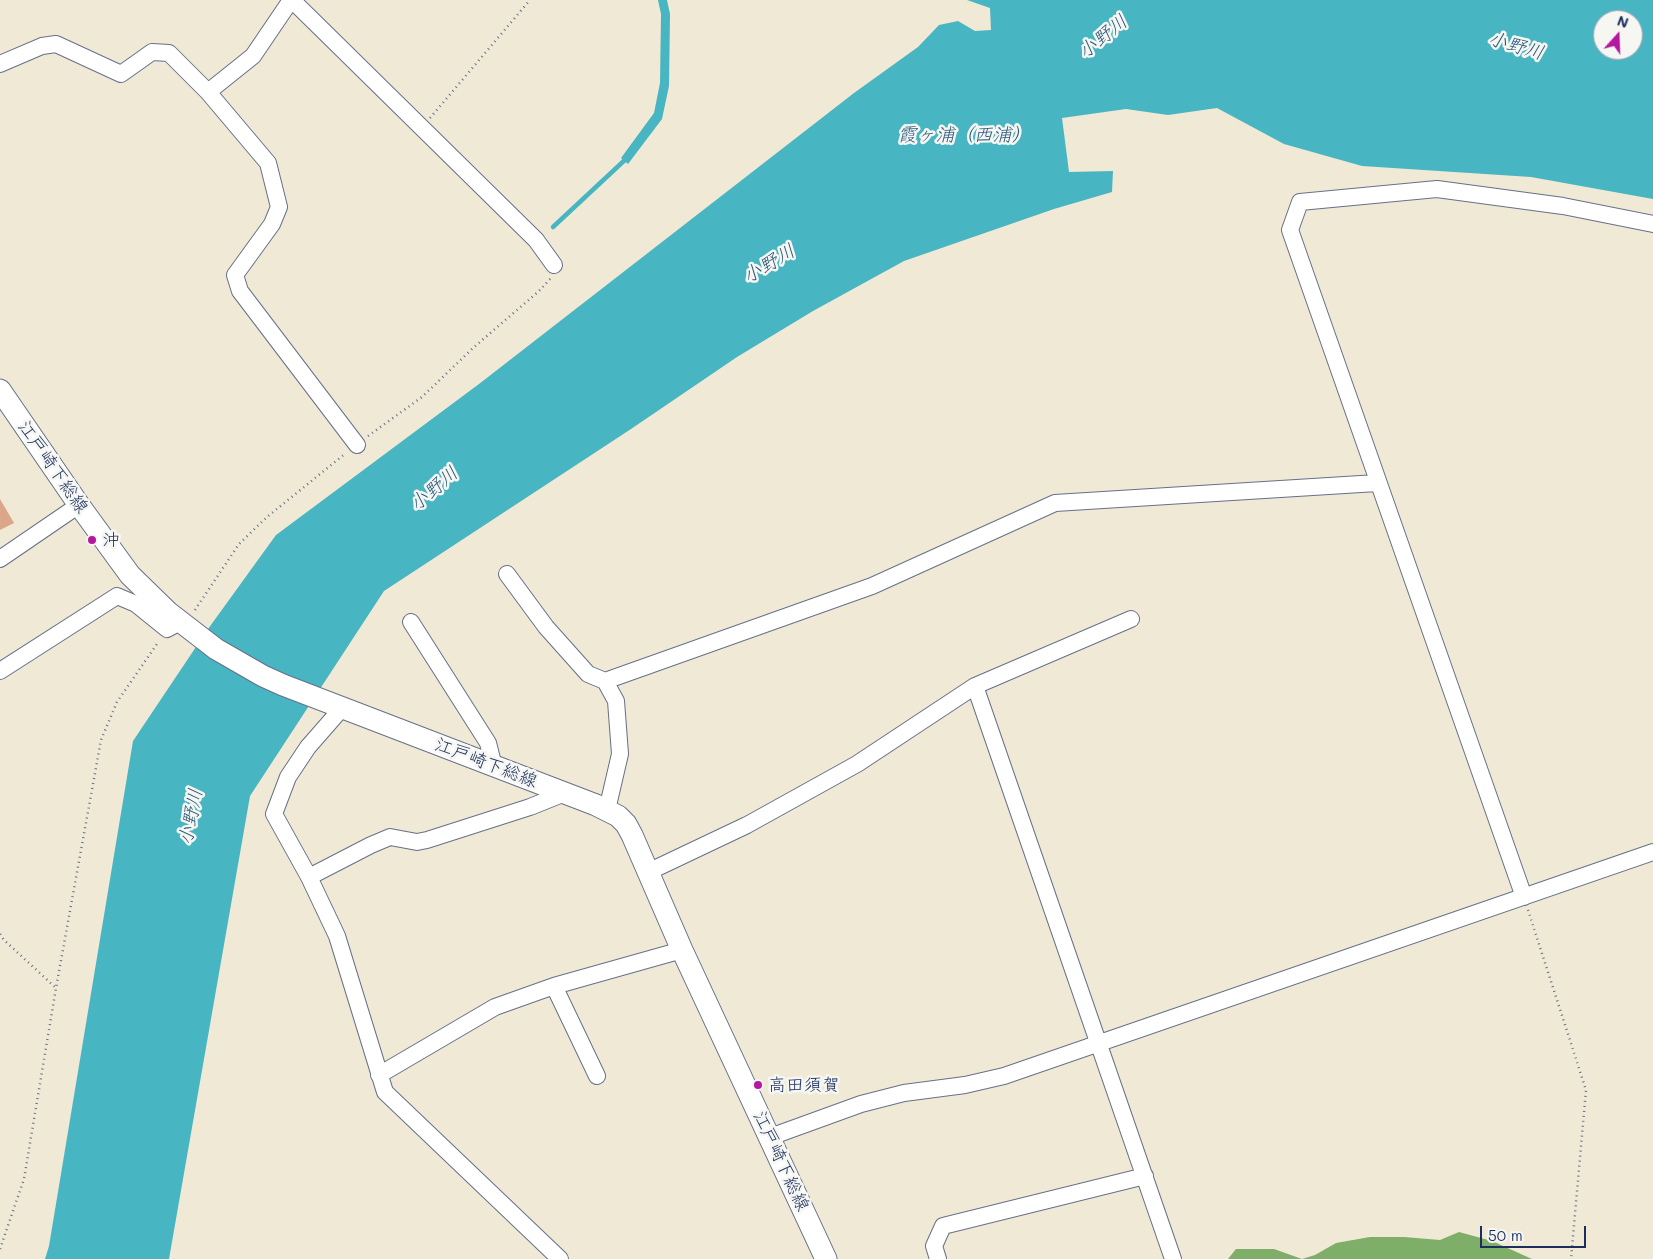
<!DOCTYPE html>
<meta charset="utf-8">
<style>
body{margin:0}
#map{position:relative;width:1653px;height:1259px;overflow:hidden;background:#f0e9d5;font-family:Mali,sans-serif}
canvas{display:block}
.north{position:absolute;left:1593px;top:10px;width:50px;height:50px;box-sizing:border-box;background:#f6f6f2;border:1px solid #9ea6b7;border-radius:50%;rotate:20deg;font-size:14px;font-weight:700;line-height:20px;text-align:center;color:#1b2f5e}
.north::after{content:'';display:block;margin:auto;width:18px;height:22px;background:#b5179e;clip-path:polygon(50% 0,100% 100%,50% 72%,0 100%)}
.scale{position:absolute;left:1480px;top:1226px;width:106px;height:22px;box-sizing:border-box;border:2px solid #1b2f5e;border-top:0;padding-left:6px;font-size:15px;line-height:18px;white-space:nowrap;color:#1b2f5e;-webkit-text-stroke:4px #f6f6f2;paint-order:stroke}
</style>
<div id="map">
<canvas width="1653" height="1259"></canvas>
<div class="north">N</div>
<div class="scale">50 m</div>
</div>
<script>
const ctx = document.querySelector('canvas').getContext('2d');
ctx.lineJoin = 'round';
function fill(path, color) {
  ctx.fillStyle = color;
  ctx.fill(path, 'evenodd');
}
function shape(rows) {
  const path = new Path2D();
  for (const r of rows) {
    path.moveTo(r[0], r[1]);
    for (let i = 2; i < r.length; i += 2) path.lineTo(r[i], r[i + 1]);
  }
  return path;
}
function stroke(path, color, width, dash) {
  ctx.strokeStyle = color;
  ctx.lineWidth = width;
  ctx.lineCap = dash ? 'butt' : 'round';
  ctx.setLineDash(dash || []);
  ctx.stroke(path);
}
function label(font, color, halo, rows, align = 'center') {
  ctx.font = font + ' Mali,"Klee One",sans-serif';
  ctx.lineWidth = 5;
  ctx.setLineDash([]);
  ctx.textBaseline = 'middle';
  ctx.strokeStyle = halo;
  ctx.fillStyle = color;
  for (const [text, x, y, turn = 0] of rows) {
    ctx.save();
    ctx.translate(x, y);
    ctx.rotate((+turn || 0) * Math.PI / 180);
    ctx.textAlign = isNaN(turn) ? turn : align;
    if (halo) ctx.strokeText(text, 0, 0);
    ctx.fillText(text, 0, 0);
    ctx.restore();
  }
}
const forest = shape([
 [1459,1232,1492,1241,1532,1259,1228,1259,1236,1249,1274,1249,1302,1259,1315,1255,1336,1243,1370,1237,1404,1237,1440,1240]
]);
const water = shape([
 [658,0,667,0,670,14,669,86,662,119,628,164,621,158,654,113,660,83,661,14],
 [967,0,1653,0,1653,199,1531,177,1362,166,1284,144,1217,108,1168,115,1126,109,1062,118,1069,172,1113,171,1112,192,1054,209,904,261,813,311,737,357,631,429,384,591,250,796,169,1259,45,1259,49,1246,133,741,208,629,276,535,479,384,854,93,918,47,939,25,958,21,975,31,991,30,990,8],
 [1603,20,1633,20,1633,50,1603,50]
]);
const stream = shape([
 [553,227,627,158]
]);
const building = shape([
 [0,499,14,523,0,530]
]);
const path = shape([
 [430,118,530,0],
 [368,436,422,397,473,348,539,291,551,278],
 [195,610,239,544,267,517,346,453],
 [1528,910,1586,1090,1571,1259],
 [0,934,4,940,56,988],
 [0,1249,24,1179,56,988,101,740,117,702,159,641]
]);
const minor = shape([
 [292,0,536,240,554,265],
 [0,64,42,46,56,44,121,74,152,52,169,53,208,92,268,163,279,207,272,224,235,275,240,291,357,445],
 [208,92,253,56,291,0],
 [0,559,79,505],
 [507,574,546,627,588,674,605,681,616,701,620,754,607,810],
 [411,622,488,743,494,767],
 [0,671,117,596,136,604,167,629,180,622],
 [605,681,872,586,1055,503,1377,483],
 [975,686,1173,1259],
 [343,707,308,747,288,777,274,814,309,877,337,936,385,1092,560,1259],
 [648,872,747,825,857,764,975,686,1131,619],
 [309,877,371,845,390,837,417,842,427,840,530,807,565,793],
 [1524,897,1290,230,1300,202,1437,189,1563,206,1653,224],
 [554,986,597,1076],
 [379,1075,495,1007,554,986,682,950],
 [770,1137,861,1104,904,1093,965,1085,1004,1076,1653,852],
 [938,1259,934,1246,943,1226,1145,1176]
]);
const major = shape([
 [0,390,79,505,130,575,168,612,216,649,263,676,283,685,596,805,618,816,626,824,632,835,682,950,826,1259]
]);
const markers = [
 [92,540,5,"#b5179e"],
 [758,1085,5,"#b5179e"]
];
const streetNames = [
 ["江戸崎下総線",53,467,55],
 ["江戸崎下総線",486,763,21],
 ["江戸崎下総線",781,1161,65]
];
const poiNames = [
 ["沖",102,540],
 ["高田須賀",768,1085]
];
const waterNames = [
 ["小野川",1103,37,-39],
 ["小野川",1516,46,16],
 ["霞ヶ浦（西浦）",964,135],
 ["小野川",769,264,-31],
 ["小野川",434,489,-41],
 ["小野川",191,817,-79]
];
fill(forest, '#7eae68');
fill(water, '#47b5c2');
stroke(stream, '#47b5c2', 4.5);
fill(building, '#dba78a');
stroke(minor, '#667088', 18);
stroke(major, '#667088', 23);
stroke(path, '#667088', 2.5, [1, 4]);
stroke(minor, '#fff', 16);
stroke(major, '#fff', 21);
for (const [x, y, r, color] of markers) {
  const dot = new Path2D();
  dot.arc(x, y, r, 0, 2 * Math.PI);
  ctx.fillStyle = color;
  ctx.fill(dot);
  stroke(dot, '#f6f6f2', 2);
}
label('18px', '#1b2f5e', '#f6f6f2', streetNames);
label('18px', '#1b2f5e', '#f6f6f2', poiNames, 'left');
label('italic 19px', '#28577c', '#f6f6f2', waterNames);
</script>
